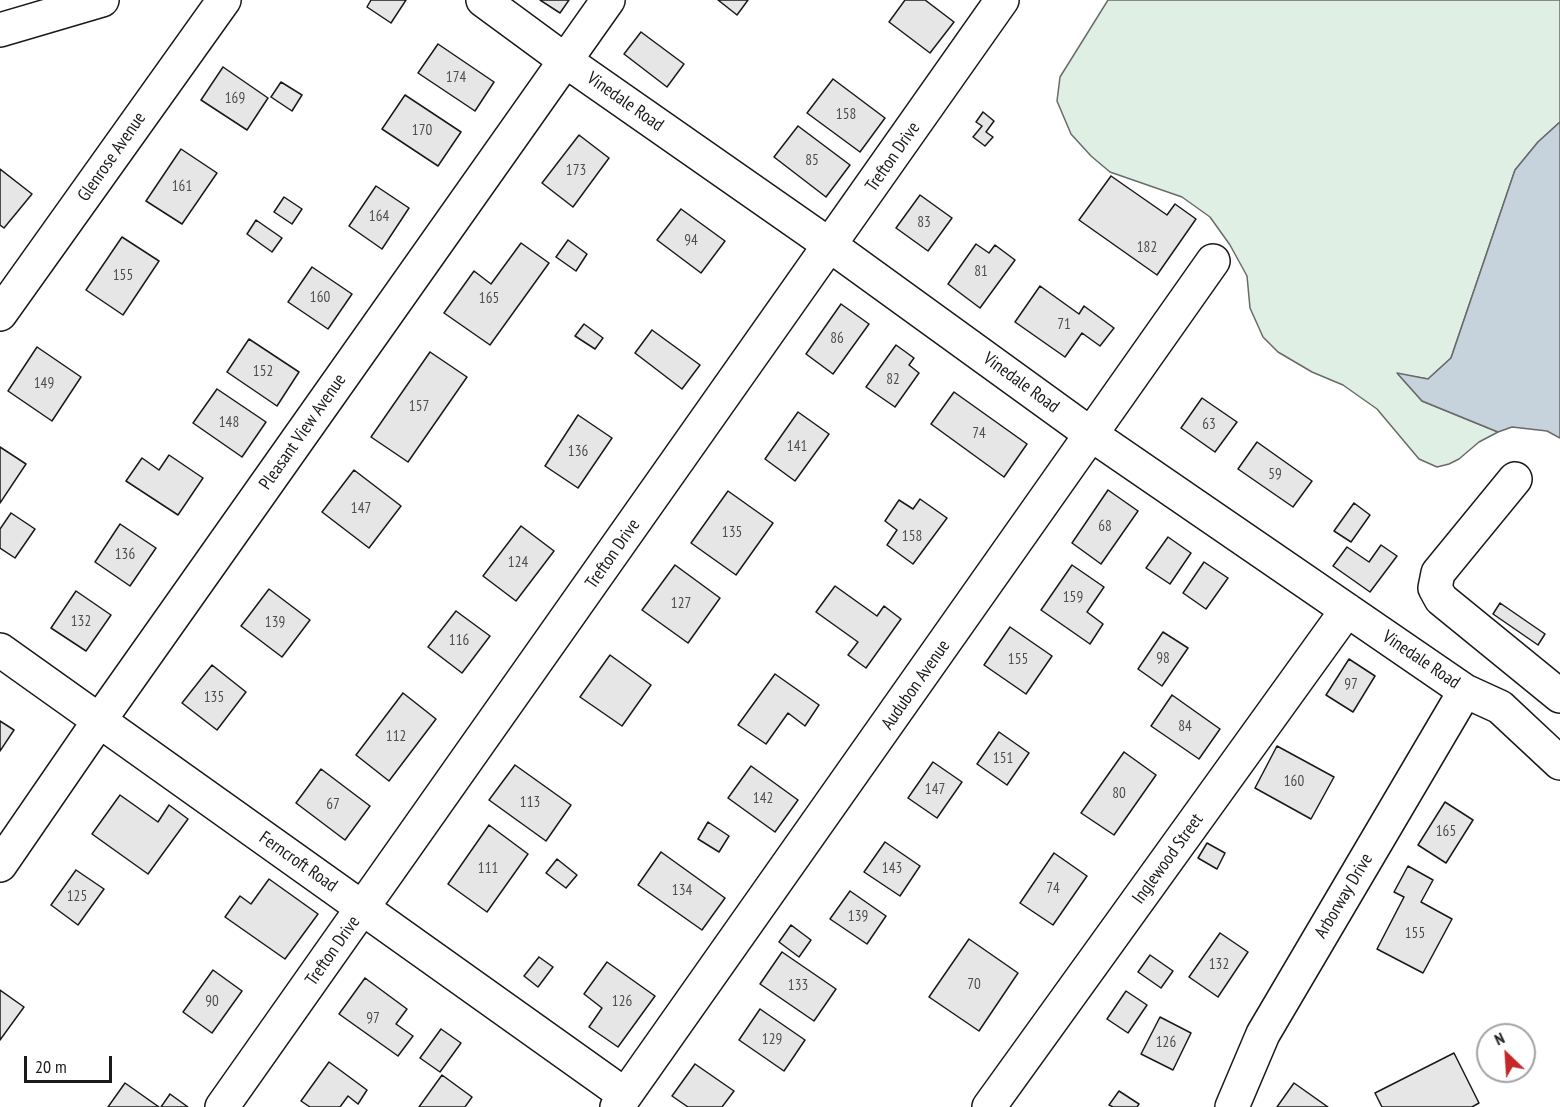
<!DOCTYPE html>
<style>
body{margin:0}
#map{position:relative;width:1560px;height:1107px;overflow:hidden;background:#fff;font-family:"PT Sans Narrow",sans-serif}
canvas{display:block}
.north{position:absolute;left:1476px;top:1023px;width:60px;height:60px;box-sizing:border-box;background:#fff;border:2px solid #a3a3a3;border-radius:50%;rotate:335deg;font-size:16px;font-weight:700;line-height:24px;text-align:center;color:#1a1a1a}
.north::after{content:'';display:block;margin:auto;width:21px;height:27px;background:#c62828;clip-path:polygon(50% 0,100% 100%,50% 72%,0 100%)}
.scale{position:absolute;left:24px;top:1056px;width:88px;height:27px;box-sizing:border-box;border:3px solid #1a1a1a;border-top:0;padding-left:8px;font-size:18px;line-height:21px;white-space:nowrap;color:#1a1a1a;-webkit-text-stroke:4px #fff;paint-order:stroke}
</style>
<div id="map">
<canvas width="1560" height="1107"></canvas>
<div class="north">N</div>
<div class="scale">20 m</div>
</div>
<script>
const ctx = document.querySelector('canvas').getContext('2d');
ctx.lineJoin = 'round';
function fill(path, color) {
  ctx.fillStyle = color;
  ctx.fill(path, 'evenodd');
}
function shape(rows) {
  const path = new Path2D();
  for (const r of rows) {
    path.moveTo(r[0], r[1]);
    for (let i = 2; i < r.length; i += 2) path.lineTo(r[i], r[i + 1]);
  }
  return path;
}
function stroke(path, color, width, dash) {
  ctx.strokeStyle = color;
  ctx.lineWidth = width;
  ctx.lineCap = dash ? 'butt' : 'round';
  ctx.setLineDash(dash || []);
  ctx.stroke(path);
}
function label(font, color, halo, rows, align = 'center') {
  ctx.font = font + ' "PT Sans Narrow",sans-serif';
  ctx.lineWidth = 4.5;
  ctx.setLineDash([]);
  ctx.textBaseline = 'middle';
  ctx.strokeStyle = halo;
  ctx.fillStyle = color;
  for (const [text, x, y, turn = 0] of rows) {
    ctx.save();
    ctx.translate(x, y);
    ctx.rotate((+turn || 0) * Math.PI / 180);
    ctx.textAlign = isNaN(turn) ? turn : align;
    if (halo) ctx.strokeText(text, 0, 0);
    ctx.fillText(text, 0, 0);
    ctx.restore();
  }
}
const green = shape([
 [1108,0,1560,0,1560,122,1538,142,1515,170,1451,358,1428,379,1398,374,1422,401,1498,432,1479,442,1459,459,1449,464,1437,467,1419,459,1377,409,1343,385,1312,372,1278,352,1263,337,1250,308,1247,276,1230,245,1210,217,1182,197,1110,172,1091,156,1071,134,1057,101,1060,77,1108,0]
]);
const water = shape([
 [1560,122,1560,438,1547,431,1512,427,1498,432,1422,401,1397,373,1428,379,1451,358,1515,170,1538,142,1560,122]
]);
const building = shape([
 [371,0,406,0,391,23,367,7,371,0],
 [540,0,569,0,560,13,540,0],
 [718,0,748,0,737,15,718,0],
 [905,0,925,0,954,22,930,53,889,22,905,0],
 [641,32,684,64,667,87,624,54,641,32],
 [438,44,494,82,475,111,418,73,438,44],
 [223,67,268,98,247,130,201,100,223,67],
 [833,79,885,118,860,152,807,113,833,79],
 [281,82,302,95,292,111,271,97,281,82],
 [405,95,461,132,438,166,382,129,405,95],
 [983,112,994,121,986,132,993,137,985,146,973,137,982,126,976,122,983,112],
 [798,126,850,165,826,197,774,157,798,126],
 [579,135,609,158,573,207,542,183,579,135],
 [181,149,217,173,182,224,146,201,181,149],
 [0,169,32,194,4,228,0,225,0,169],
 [1111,176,1167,215,1175,204,1196,219,1157,275,1079,220,1111,176],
 [376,186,409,208,382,249,349,226,376,186],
 [920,195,952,218,928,251,896,228,920,195],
 [284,197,302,209,292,224,274,212,284,197],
 [681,209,725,241,701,273,657,240,681,209],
 [256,220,282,238,272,252,247,234,256,220],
 [122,237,159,261,123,315,86,290,122,237],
 [568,240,587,254,576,271,556,257,568,240],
 [521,243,549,263,490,345,444,313,474,271,491,284,521,243],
 [976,244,989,253,995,245,1015,260,980,308,948,284,976,244],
 [312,267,352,294,328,329,288,302,312,267],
 [1040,286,1079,314,1084,306,1114,328,1100,346,1082,333,1065,357,1015,322,1040,286],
 [841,304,869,324,833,374,806,354,841,304],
 [584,324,603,338,595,349,575,336,584,324],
 [652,330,700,365,682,389,635,353,652,330],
 [249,339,299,372,277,406,227,372,249,339],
 [896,345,914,358,909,365,919,373,895,407,866,387,896,345],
 [37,347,81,377,52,421,8,391,37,347],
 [430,352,467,377,408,462,371,437,430,352],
 [217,389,266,422,242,457,193,423,217,389],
 [954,392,1027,444,1004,477,931,424,954,392],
 [1202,398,1237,422,1215,452,1181,428,1202,398],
 [798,412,829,434,795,481,765,459,798,412],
 [578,415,612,438,578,488,545,466,578,415],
 [1257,442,1312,481,1293,507,1238,469,1257,442],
 [0,447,26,464,0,503,0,447],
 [169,455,203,478,178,515,126,481,142,458,159,470,169,455],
 [354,470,401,506,369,548,322,512,354,470],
 [1108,490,1138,511,1101,564,1072,543,1108,490],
 [728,491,773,523,736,575,691,543,728,491],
 [920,499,947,518,913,564,887,545,897,530,885,521,899,500,913,509,920,499],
 [1354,503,1370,515,1351,542,1334,531,1354,503],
 [11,513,35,529,15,558,0,548,0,529,11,513],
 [120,524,156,548,130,586,95,562,120,524],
 [521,526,554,551,516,601,483,576,521,526],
 [1168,537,1191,553,1170,584,1146,568,1168,537],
 [1381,545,1397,556,1370,592,1333,566,1347,547,1369,562,1381,545],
 [1204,562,1228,578,1206,609,1183,593,1204,562],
 [675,565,720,598,688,643,642,610,675,565],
 [1072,565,1104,587,1087,612,1103,624,1090,644,1041,610,1072,565],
 [835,586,877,616,884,606,901,619,866,668,848,655,858,642,816,612,835,586],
 [269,589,310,620,282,657,241,626,269,589],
 [76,591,111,615,86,651,51,628,76,591],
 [1500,603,1545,634,1538,645,1493,614,1500,603],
 [456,611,490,636,462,673,428,647,456,611],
 [1010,627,1052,656,1026,694,984,665,1010,627],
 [1163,632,1188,648,1162,686,1138,669,1163,632],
 [610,655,651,685,622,726,580,697,610,655],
 [1349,659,1375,676,1353,712,1326,695,1349,659],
 [212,665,246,692,217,730,182,703,212,665],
 [775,674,819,705,805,726,788,713,766,744,738,725,775,674],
 [403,693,436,719,389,781,356,755,403,693],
 [1172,695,1220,729,1199,759,1151,726,1172,695],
 [0,721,14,730,0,751,0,721],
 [999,732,1029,753,1007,785,977,764,999,732],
 [1277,746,1334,777,1311,819,1255,788,1277,746],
 [1124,752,1156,775,1114,835,1081,813,1124,752],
 [933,762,962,782,937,818,908,798,933,762],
 [515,765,571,805,546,841,489,800,515,765],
 [751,766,798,800,775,832,728,798,751,766],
 [321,769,370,806,345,840,296,803,321,769],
 [120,795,158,822,169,805,188,819,148,874,92,834,120,795],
 [1445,802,1473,820,1446,863,1418,845,1445,802],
 [708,822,729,836,719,852,698,839,708,822],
 [489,825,528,854,487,912,448,884,489,825],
 [885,842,920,866,900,896,864,872,885,842],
 [1207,843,1225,853,1217,869,1198,858,1207,843],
 [661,852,725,898,702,930,638,885,661,852],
 [1054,853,1087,876,1053,925,1020,903,1054,853],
 [557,859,577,875,566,888,546,873,557,859],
 [1408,866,1433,880,1421,902,1452,919,1423,973,1377,949,1404,897,1394,892,1408,866],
 [76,870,104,889,78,925,51,905,76,870],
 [269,879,318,914,285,959,225,917,240,896,251,904,269,879],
 [850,891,886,916,867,944,830,919,850,891],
 [791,925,811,940,799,957,779,942,791,925],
 [1220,933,1248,952,1218,997,1189,977,1220,933],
 [969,939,1018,973,979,1031,929,997,969,939],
 [782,952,836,989,814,1021,760,984,782,952],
 [1150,955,1173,971,1161,988,1138,972,1150,955],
 [539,957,553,967,538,987,524,976,539,957],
 [607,962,655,996,618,1047,589,1027,602,1008,584,994,607,962],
 [213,970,242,991,212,1033,183,1012,213,970],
 [365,978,407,1009,396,1024,413,1036,398,1056,339,1014,365,978],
 [0,990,24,1007,0,1040,0,990],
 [1126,991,1147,1005,1128,1033,1107,1019,1126,991],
 [760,1009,805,1040,784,1071,739,1040,760,1009],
 [1160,1017,1191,1033,1173,1070,1141,1054,1160,1017],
 [441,1029,461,1043,440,1072,420,1058,441,1029],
 [1454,1053,1479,1103,1472,1107,1382,1107,1375,1093,1454,1053],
 [329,1062,367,1090,358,1104,348,1096,340,1107,310,1107,301,1101,329,1062],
 [695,1064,734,1091,722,1107,688,1107,672,1096,695,1064],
 [442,1075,472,1097,465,1107,419,1107,442,1075],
 [125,1083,159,1107,108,1107,125,1083],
 [1294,1083,1328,1107,1277,1107,1294,1083],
 [1119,1091,1139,1104,1137,1107,1113,1107,1109,1105,1119,1091],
 [170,1094,188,1107,161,1107,170,1094]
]);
const minor = shape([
 [483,0,566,61,831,246,1092,435,1465,691,1500,707,1560,763],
 [0,30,102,0],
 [0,314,224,0],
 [1515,479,1438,573,1435,588,1441,599,1560,696],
 [0,650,625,1095],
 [0,865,99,721,608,0],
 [222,1107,1002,0],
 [617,1107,1213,261],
 [989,1107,1347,610],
 [1232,1107,1263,1034,1465,691]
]);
const numberNames = [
 ["174",456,78],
 ["169",235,99],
 ["158",846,115],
 ["170",422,131],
 ["85",812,161],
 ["173",576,171],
 ["161",182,187],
 ["164",379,217],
 ["83",924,223],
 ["94",691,241],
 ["182",1147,248],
 ["81",981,272],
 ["155",123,276],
 ["160",320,298],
 ["165",489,299],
 ["71",1064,325],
 ["86",837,339],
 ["152",263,372],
 ["82",893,380],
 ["149",44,384],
 ["157",419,407],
 ["148",229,423],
 ["63",1209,425],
 ["74",979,434],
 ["141",797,447],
 ["136",578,452],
 ["59",1275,475],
 ["147",361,509],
 ["68",1105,527],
 ["135",732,533],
 ["158",912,537],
 ["136",125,555],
 ["124",518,563],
 ["159",1073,598],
 ["127",681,604],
 ["132",81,622],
 ["139",275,623],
 ["116",459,641],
 ["98",1163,659],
 ["155",1018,660],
 ["97",1351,685],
 ["135",214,698],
 ["84",1185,727],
 ["112",396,737],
 ["151",1003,759],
 ["160",1294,782],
 ["147",935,790],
 ["80",1119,794],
 ["142",763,799],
 ["113",530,803],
 ["67",333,805],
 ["165",1446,832],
 ["111",488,869],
 ["143",892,869],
 ["74",1053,889],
 ["134",682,891],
 ["125",77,897],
 ["139",858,917],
 ["155",1415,934],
 ["132",1219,965],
 ["70",974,985],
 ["133",798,986],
 ["90",212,1002],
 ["126",622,1002],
 ["97",373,1019],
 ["129",772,1040],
 ["126",1166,1043]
];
const streetNames = [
 ["Vinedale Road",625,102,35],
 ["Glenrose Avenue",112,157,-55],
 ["Trefton Drive",893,157,-55],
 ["Vinedale Road",1021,383,36],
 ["Pleasant View Avenue",303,432,-55],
 ["Trefton Drive",613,554,-55],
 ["Vinedale Road",1421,660,34],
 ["Audubon Avenue",916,685,-55],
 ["Inglewood Street",1168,859,-54],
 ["Ferncroft Road",298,862,35],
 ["Arborway Drive",1344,896,-59],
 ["Trefton Drive",333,951,-55]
];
fill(green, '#e0efe3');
stroke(green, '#6a6a6a', 1.5);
fill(water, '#c6d2dc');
stroke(water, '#6a6a6a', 1.5);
fill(building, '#e6e6e6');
stroke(building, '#1a1a1a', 1.5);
stroke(minor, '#1a1a1a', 36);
stroke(minor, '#fff', 33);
label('15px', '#4d4d4d', null, numberNames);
label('18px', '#1a1a1a', '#fff', streetNames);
</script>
